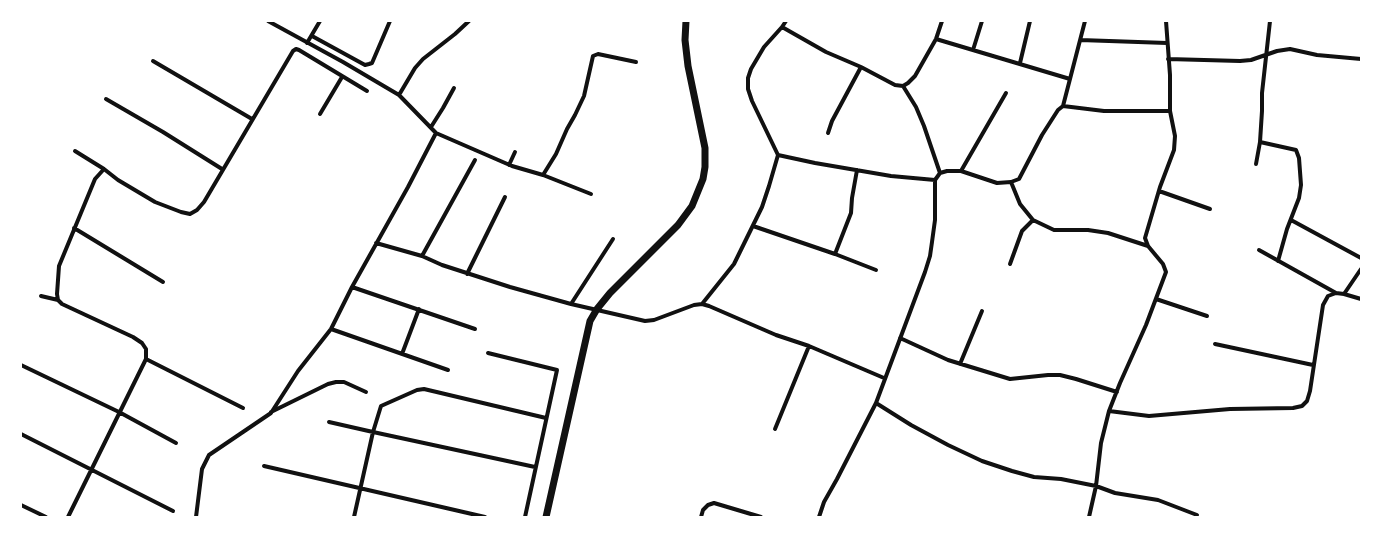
<!DOCTYPE html>
<style>
body{margin:0}
#map{position:relative;width:1382px;height:538px;overflow:hidden;background:#fff;font-family:"DM Sans",sans-serif}
canvas{display:block}
.frame{position:absolute;inset:0;border:22px solid #fff;pointer-events:none}
</style>
<div id="map">
<canvas width="1382" height="538"></canvas>
<div class="frame"></div>
</div>
<script>
const ctx = document.querySelector('canvas').getContext('2d');
ctx.lineJoin = 'round';
function shape(rows) {
  const path = new Path2D();
  for (const r of rows) {
    path.moveTo(r[0], r[1]);
    for (let i = 2; i < r.length; i += 2) path.lineTo(r[i], r[i + 1]);
  }
  return path;
}
function stroke(path, color, width, dash) {
  ctx.strokeStyle = color;
  ctx.lineWidth = width;
  ctx.lineCap = dash ? 'butt' : 'round';
  ctx.setLineDash(dash || []);
  ctx.stroke(path);
}
const minor = shape([
 [268,21,343,62,399,95,436,133,512,166,543,175,591,194],
 [1270,21,1262,93,1262,111,1260,142,1296,150,1299,158,1301,185,1299,198,1287,229,1278,261],
 [782,27,826,52,861,67,895,85,903,86,908,83,915,76,936,39,942,21],
 [312,36,365,65,369,64,372,63,390,21],
 [936,39,1070,79],
 [1080,40,1167,43],
 [307,43,320,21],
 [973,50,982,21],
 [1168,59,1240,61,1251,60,1277,51,1290,49,1317,55,1361,59],
 [153,61,252,119],
 [1020,63,1030,21],
 [903,86,916,107,924,126,940,173],
 [399,95,415,68,423,59,455,34,469,21],
 [106,99,163,132,222,169],
 [1063,106,1085,21],
 [320,114,342,77],
 [431,127,443,108,454,88],
 [828,133,832,121,861,67],
 [75,151,104,169],
 [778,155,815,163,891,176,935,180],
 [1256,164,1260,142],
 [509,165,515,152],
 [961,171,1006,93],
 [543,175,556,154,567,129,575,115,584,96,593,56,598,54,636,62],
 [1011,182,1020,204,1033,220,1054,230,1088,230,1108,233,1148,246],
 [1159,191,1210,209],
 [1291,220,1361,258],
 [753,226,835,254,876,270],
 [74,228,163,282],
 [376,243,422,256,442,265,510,287,571,304,645,321,654,320,694,305,702,304,709,306,776,335,809,346,884,378],
 [1259,250,1336,293],
 [835,254,851,213,852,198,857,170],
 [422,256,475,160],
 [1010,264,1022,231,1033,220],
 [467,274,505,197],
 [352,287,475,329],
 [1344,294,1361,269],
 [41,296,58,300],
 [1156,299,1207,316],
 [571,304,613,239],
 [702,304,734,264,762,207,769,186,778,155,752,101,748,89,748,78,751,69,764,47,782,27,786,21],
 [331,329,448,370],
 [900,338,948,360,1010,379,1048,375,1060,375,1076,379,1117,392],
 [1215,344,1313,365],
 [488,353,557,370,525,517],
 [402,354,419,309],
 [146,359,243,408],
 [960,364,982,311],
 [21,365,119,412,176,443],
 [876,403,911,425,948,445,982,461,1012,471,1034,477,1061,479,1096,486,1115,493,1158,500,1197,515],
 [1109,411,1149,416,1230,409,1293,408,1302,406,1307,401,1310,391,1323,305,1328,296,1336,293,1344,294,1361,299],
 [271,412,328,384,336,382,344,382,366,392],
 [329,422,373,432,381,406,417,390,424,389,546,418],
 [775,429,809,346],
 [21,434,173,511],
 [264,466,485,517],
 [21,505,46,517],
 [68,517,146,359,146,349,142,343,133,337,62,304,58,300,57,294,59,266,95,179,104,169,118,180,155,202,181,212,190,214,197,210,204,202,293,51,296,49,299,50,367,91],
 [196,517,202,469,209,455,271,413,298,371,331,329,352,287,408,187,436,133],
 [354,517,373,432,535,467],
 [701,517,703,510,708,505,714,503,761,517],
 [819,517,824,502,837,479,876,403,925,272,930,256,932,242,935,220,935,180,940,173,947,171,961,171,997,183,1011,182,1019,179,1042,135,1058,110,1063,106,1104,111,1170,111],
 [1089,517,1096,486,1101,443,1109,411,1120,383,1146,325,1166,272,1163,264,1148,246,1145,238,1160,187,1174,150,1175,136,1170,111,1170,75,1166,21]
]);
const tertiary = shape([
 [546,517,590,321,597,309,610,293,678,225,692,206,703,179,705,167,705,148,688,66,685,40,686,21]
]);
stroke(minor, '#111', 4);
stroke(tertiary, '#111', 7);
</script>
